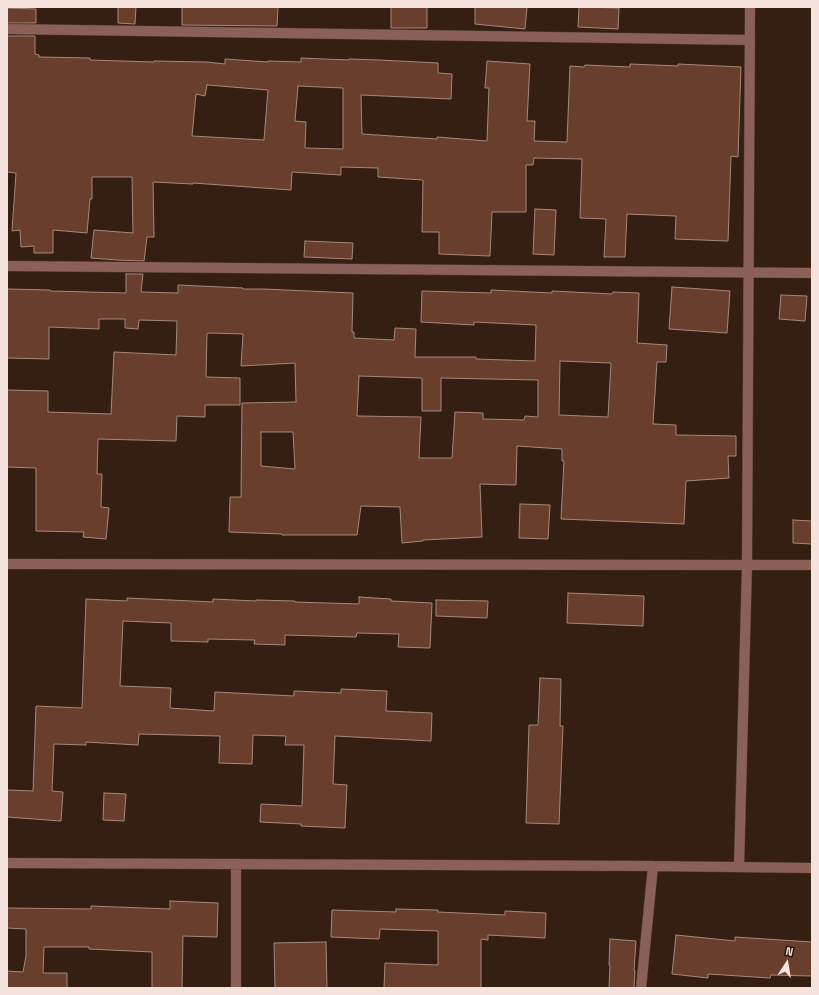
<!DOCTYPE html>
<style>
body{margin:0}
#map{position:relative;width:819px;height:995px;overflow:hidden;background:#351f13;font-family:"Space Grotesk",sans-serif}
canvas{display:block}
.frame{position:absolute;inset:0;border:8px solid #f3e3dc;pointer-events:none}
.north{position:absolute;left:767px;top:943px;width:40px;height:40px;-webkit-text-stroke:3px #2b150a;paint-order:stroke;rotate:12deg;font-size:11px;font-weight:700;line-height:16px;text-align:center;color:#f3e3dc}
.north::after{content:'';display:block;margin:auto;width:14px;height:18px;background:#f3e3dc;clip-path:polygon(50% 0,100% 100%,50% 72%,0 100%)}
</style>
<div id="map">
<canvas width="819" height="995"></canvas>
<div class="frame"></div>
<div class="north">N</div>
</div>
<script>
const ctx = document.querySelector('canvas').getContext('2d');
ctx.lineJoin = 'round';
function fill(path, color) {
  ctx.fillStyle = color;
  ctx.fill(path, 'evenodd');
}
function shape(rows) {
  const path = new Path2D();
  for (const r of rows) {
    path.moveTo(r[0], r[1]);
    for (let i = 2; i < r.length; i += 2) path.lineTo(r[i], r[i + 1]);
  }
  return path;
}
function stroke(path, color, width, dash) {
  ctx.strokeStyle = color;
  ctx.lineWidth = width;
  ctx.lineCap = dash ? 'butt' : 'round';
  ctx.setLineDash(dash || []);
  ctx.stroke(path);
}
const building = shape([
 [118,7,136,7,135,24,118,23,118,7],
 [182,7,278,7,277,26,182,25,182,7],
 [391,7,427,7,427,28,391,28,391,7],
 [475,7,527,7,525,29,475,24,475,7],
 [579,7,619,8,618,29,578,27,579,7],
 [7,8,36,9,36,23,7,23,7,8],
 [7,36,35,36,35,54,39,55,39,57,90,58,90,60,154,62,154,61,207,62,225,64,225,59,268,62,268,61,301,62,301,58,349,60,349,59,379,60,438,63,438,73,452,74,451,99,361,95,362,134,437,139,437,137,487,141,489,88,485,88,487,61,530,64,527,121,535,121,534,141,567,142,570,66,584,67,585,65,630,67,630,64,678,66,678,64,741,67,738,157,731,156,728,241,675,239,676,216,627,214,625,257,604,257,606,219,580,218,582,159,534,158,533,165,526,165,526,212,492,212,490,256,439,254,439,232,422,232,423,180,378,177,378,168,341,167,341,175,292,172,291,190,193,183,193,184,153,182,154,237,147,237,144,261,117,260,91,258,94,230,133,233,132,177,92,177,92,199,90,199,87,233,53,230,53,253,34,253,34,246,21,247,20,230,12,231,16,173,7,172,7,36],
 [207,85,268,90,264,140,192,136,196,94,205,96,207,85],
 [298,86,343,88,343,149,305,148,306,122,295,121,298,86],
 [535,209,556,210,554,255,533,254,535,209],
 [305,241,353,243,352,259,304,257,305,241],
 [126,274,143,274,141,292,178,293,178,285,243,288,243,289,263,289,353,293,352,332,354,332,354,338,394,340,395,328,416,329,415,357,476,357,476,359,535,361,536,325,474,322,474,325,421,322,422,291,491,293,491,290,552,293,552,291,612,294,613,292,639,293,637,343,667,345,666,362,657,362,653,424,676,425,676,435,736,436,736,456,728,456,729,478,686,481,684,524,561,519,564,461,562,461,562,449,517,446,516,485,480,484,482,537,423,540,423,541,402,543,400,507,361,506,357,535,282,535,282,534,229,532,230,497,241,497,242,403,296,402,295,363,241,366,243,334,209,333,207,334,206,377,240,378,240,405,205,405,205,417,177,416,176,441,98,439,97,474,102,474,101,507,109,508,106,539,83,537,84,532,36,531,36,468,7,467,7,390,48,391,48,412,111,414,114,352,176,355,177,321,139,320,138,329,125,328,125,319,99,319,99,329,49,327,49,359,7,358,7,289,50,290,50,291,126,293,126,274],
 [560,361,611,363,608,417,559,415,560,361],
 [359,376,422,378,422,411,441,411,441,378,538,380,538,417,525,416,524,420,483,419,483,413,455,412,452,458,419,458,421,417,357,416,359,376],
 [261,432,293,432,295,469,261,466,261,432],
 [672,287,730,291,727,333,669,329,672,287],
 [781,295,807,296,805,321,779,319,781,295],
 [520,504,550,505,548,539,519,538,520,504],
 [793,520,812,521,812,544,793,543,793,520],
 [568,593,644,596,643,626,567,623,568,593],
 [359,597,391,599,391,601,432,603,430,648,398,647,399,634,357,633,356,637,285,635,285,645,254,644,255,640,208,639,208,642,171,641,171,623,123,621,120,686,171,688,170,708,214,711,215,692,294,696,294,691,341,693,341,689,387,691,386,711,432,713,431,741,335,736,333,784,347,785,345,828,301,826,301,824,260,822,261,804,302,806,304,745,285,745,286,736,253,735,252,764,219,763,220,736,139,734,138,745,86,742,86,745,54,744,52,791,63,792,61,821,7,817,7,790,33,791,36,706,82,708,86,599,127,601,127,598,213,602,213,599,256,601,256,600,295,601,295,602,359,604,359,597],
 [436,600,488,601,487,618,436,616,436,600],
 [540,678,561,679,560,726,563,726,559,824,526,823,529,725,538,725,540,678],
 [104,793,126,794,124,821,103,820,104,793],
 [170,901,218,903,217,937,183,936,182,988,152,988,152,952,89,949,89,947,44,947,43,973,67,973,67,988,7,988,7,971,23,972,26,956,26,929,7,928,7,908,91,909,91,906,170,909,170,901],
 [396,909,438,910,438,912,505,915,505,911,546,913,545,938,488,935,488,940,481,939,481,988,384,988,385,963,438,965,438,931,380,929,379,939,331,937,332,910,396,912,396,909],
 [676,935,735,941,735,937,812,942,812,976,771,975,770,978,708,974,708,978,672,974,676,935],
 [610,939,636,941,634,971,635,971,634,988,609,988,610,965,609,965,610,939],
 [326,942,327,988,275,988,274,943,326,942]
]);
const minor = shape([
 [7,29,750,40],
 [7,266,812,273],
 [7,564,747,565,812,565],
 [7,863,653,866,812,868],
 [236,864,236,988],
 [739,867,747,565,750,7],
 [641,988,653,866]
]);
fill(building, '#693e2d');
stroke(building, '#a6887d', 1);
stroke(minor, '#503a2f', 11);
stroke(minor, '#8a6058', 10);
</script>
